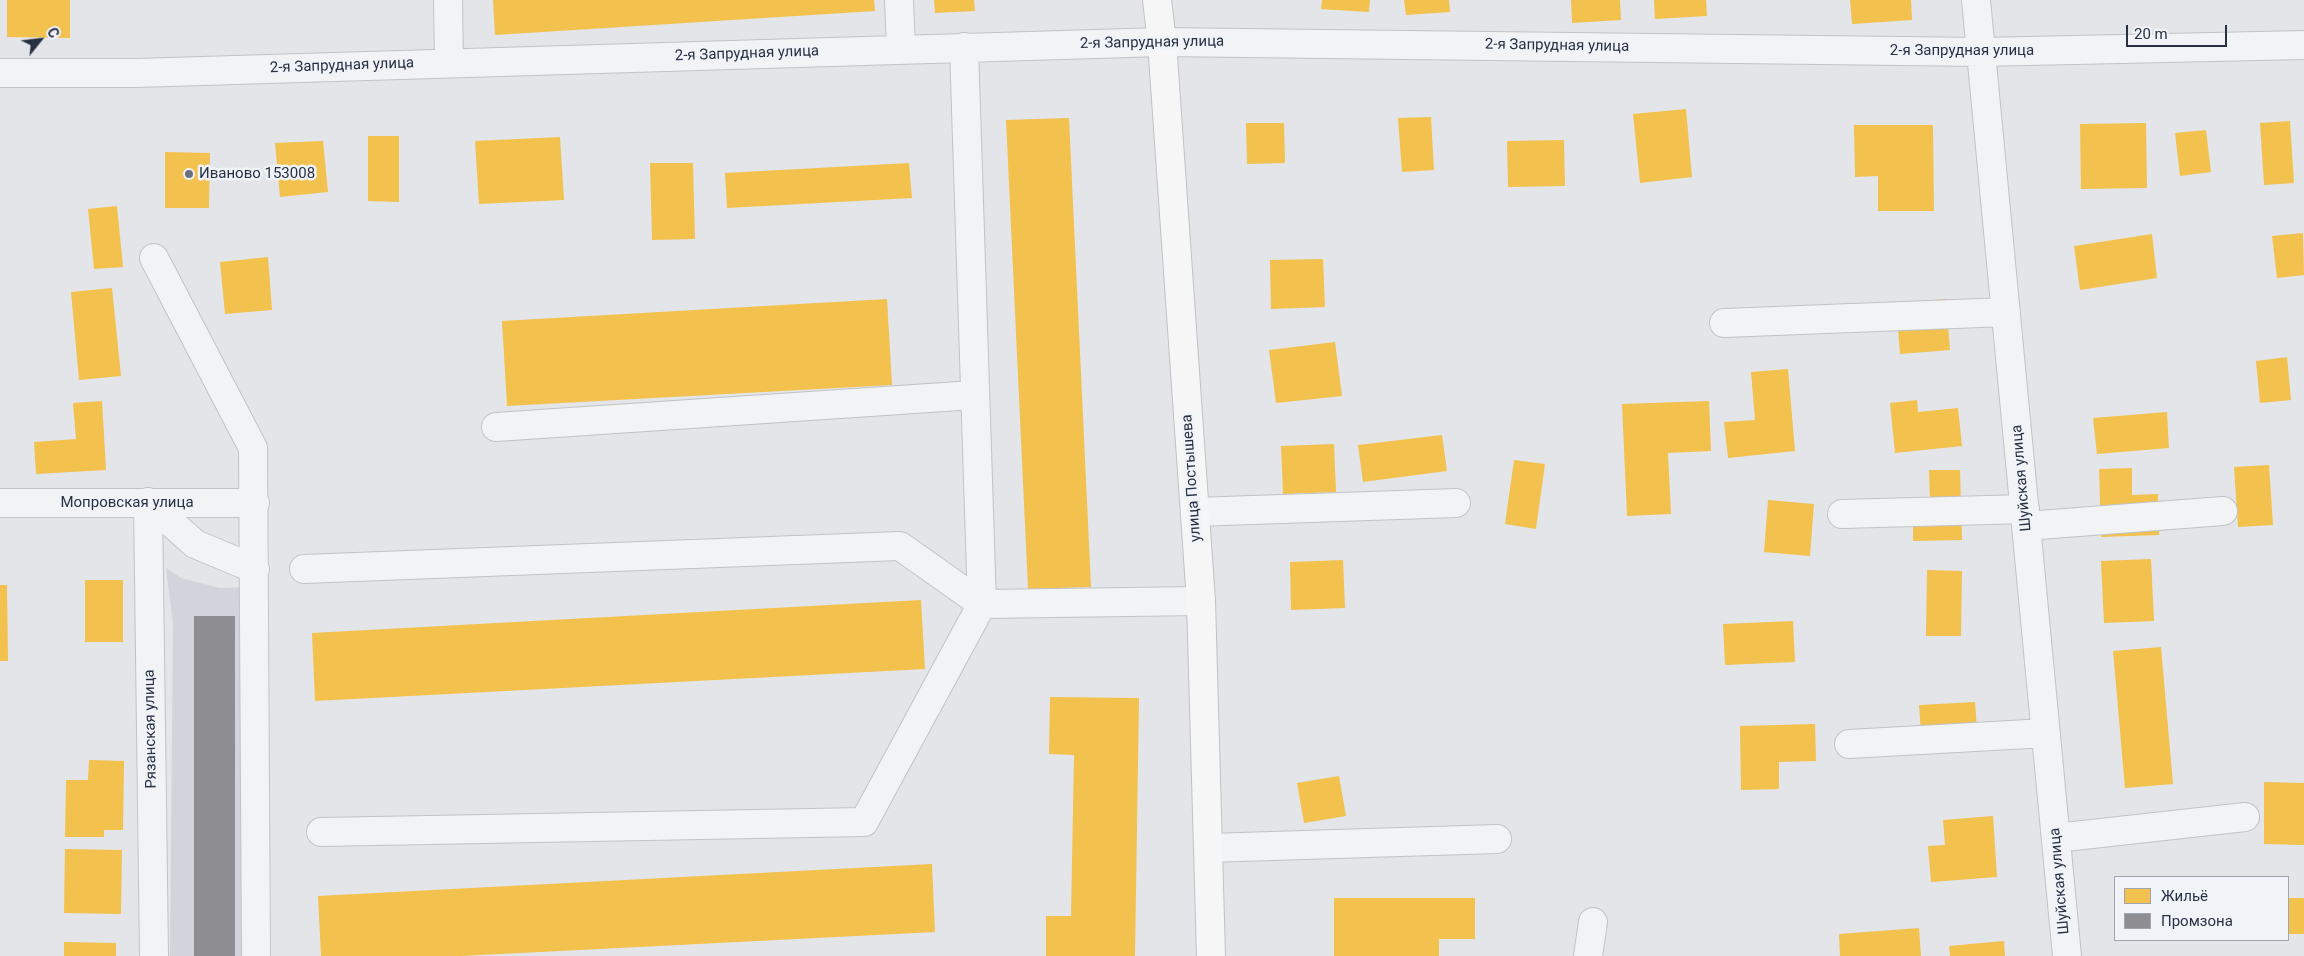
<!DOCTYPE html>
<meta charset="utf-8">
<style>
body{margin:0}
#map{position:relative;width:2304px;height:956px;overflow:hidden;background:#e3e5e8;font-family:Roboto,sans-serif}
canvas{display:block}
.legend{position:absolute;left:2114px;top:876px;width:175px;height:65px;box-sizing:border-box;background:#f0f3f7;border:1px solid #a0a5af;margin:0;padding:6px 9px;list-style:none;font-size:15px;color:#283143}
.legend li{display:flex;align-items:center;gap:10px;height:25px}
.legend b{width:25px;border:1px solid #a0a5af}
.north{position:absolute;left:15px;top:15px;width:50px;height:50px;-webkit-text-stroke:4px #f0f3f7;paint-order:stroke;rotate:61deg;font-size:14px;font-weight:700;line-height:20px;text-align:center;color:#283143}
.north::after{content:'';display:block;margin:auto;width:18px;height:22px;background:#283143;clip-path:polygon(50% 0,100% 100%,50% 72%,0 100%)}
.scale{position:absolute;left:2126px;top:25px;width:101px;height:22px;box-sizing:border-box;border:2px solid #283143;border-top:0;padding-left:6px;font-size:15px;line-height:18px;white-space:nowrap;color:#283143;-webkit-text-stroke:4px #f0f3f7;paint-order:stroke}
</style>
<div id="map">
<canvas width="2304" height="956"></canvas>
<ul class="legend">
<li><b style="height:14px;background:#f2c14e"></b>Жильё</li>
<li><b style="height:14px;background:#8d8d92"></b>Промзона</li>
</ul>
<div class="north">С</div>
<div class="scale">20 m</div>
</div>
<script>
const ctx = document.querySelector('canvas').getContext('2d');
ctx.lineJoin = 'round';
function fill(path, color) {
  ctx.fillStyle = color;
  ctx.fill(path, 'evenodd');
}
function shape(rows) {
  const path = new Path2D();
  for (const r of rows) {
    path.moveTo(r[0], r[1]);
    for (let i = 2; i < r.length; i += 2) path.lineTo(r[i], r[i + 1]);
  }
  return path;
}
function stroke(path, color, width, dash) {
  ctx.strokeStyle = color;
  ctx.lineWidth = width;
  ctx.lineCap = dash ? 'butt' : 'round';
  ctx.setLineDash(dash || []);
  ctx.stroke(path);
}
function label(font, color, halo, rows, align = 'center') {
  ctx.font = font + ' Roboto,sans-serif';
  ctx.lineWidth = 5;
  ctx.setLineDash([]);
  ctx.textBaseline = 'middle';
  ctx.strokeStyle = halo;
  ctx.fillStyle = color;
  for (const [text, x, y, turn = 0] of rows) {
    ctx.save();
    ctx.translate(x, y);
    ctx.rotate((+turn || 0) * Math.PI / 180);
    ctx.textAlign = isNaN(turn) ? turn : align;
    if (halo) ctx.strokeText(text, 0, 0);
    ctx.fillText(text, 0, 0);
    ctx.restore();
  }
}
const built = shape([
 [166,568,181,578,220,588,255,587,253,956,170,956,173,624]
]);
const homes = shape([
 [7,0,70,0,70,38,7,37],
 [493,0,874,0,875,11,495,35],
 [934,0,974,0,975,11,935,13],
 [1322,0,1370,0,1369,12,1321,9],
 [1404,0,1449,0,1450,12,1406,15],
 [1571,0,1620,0,1621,20,1572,23],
 [1654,0,1706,0,1707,16,1655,19],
 [1850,0,1911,0,1912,20,1852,24],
 [1686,109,1692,177,1640,183,1633,114],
 [1431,117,1434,170,1402,172,1398,118],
 [1069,118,1091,587,1028,589,1006,120],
 [2290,121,2294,183,2264,185,2260,123],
 [1246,123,1284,123,1285,163,1247,164],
 [2146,123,2147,188,2081,189,2080,124],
 [1854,125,1933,125,1934,211,1878,211,1878,176,1855,177],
 [2206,130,2211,172,2180,176,2175,133],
 [368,136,399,136,399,202,368,201],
 [560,137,564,200,479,204,475,141],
 [1564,140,1565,186,1508,187,1507,141],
 [323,141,328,192,280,197,275,143],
 [165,152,210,153,209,208,165,208],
 [650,163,693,163,695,239,652,240],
 [909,163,912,198,727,208,725,173],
 [117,206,123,267,94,269,88,209],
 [2303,233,2304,275,2277,278,2272,236],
 [2152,234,2157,278,2080,290,2074,246],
 [268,257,272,310,225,314,220,262],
 [1323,259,1325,307,1271,309,1270,260],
 [112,288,121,376,79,380,71,292],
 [887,299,892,385,507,406,502,321],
 [1946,299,1950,350,1900,354,1896,303],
 [1335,342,1342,396,1276,403,1269,350],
 [2287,357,2291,400,2260,403,2256,361],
 [1788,369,1795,451,1728,458,1724,422,1755,420,1751,372],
 [1917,400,1918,412,1958,408,1962,446,1895,453,1890,403],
 [102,401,106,470,36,474,34,442,76,439,73,403],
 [1709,401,1711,451,1668,453,1671,514,1627,516,1622,404],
 [2167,412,2169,448,2097,454,2093,418],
 [1442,435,1447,471,1363,482,1358,445],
 [1334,444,1336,492,1283,494,1281,446],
 [1514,460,1545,464,1536,529,1505,524],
 [2269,465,2273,525,2238,527,2234,467],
 [2132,468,2132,495,2158,494,2159,535,2101,537,2099,469],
 [1929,470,1960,470,1962,540,1913,541,1913,499,1930,499],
 [1768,500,1814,504,1810,556,1764,552],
 [2151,559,2154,621,2104,623,2101,561],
 [1343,560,1345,608,1291,610,1290,562],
 [1927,570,1962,571,1961,636,1926,636],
 [85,580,123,580,123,642,85,642],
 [0,585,7,585,8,661,0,661],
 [921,600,925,669,315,701,312,633],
 [1793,621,1795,662,1725,665,1723,624],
 [2161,647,2173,784,2125,788,2113,651],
 [1050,697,1139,698,1135,956,1046,956,1046,916,1071,916,1074,755,1049,754],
 [1975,702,1978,743,1922,746,1919,705],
 [1815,724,1816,761,1779,762,1779,789,1741,790,1740,726],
 [89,760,124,761,123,830,104,830,104,837,65,837,66,780,88,780],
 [1339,776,1346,816,1304,823,1297,783],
 [2264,782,2304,783,2304,845,2264,844],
 [1993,816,1997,877,1931,882,1928,846,1945,845,1943,820],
 [65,849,122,850,121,914,64,913],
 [932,864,935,932,461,956,321,956,318,896],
 [1334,898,1475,898,1475,939,1439,939,1439,956,1334,956],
 [2288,898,2304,898,2304,934,2288,934],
 [1919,928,1921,956,1840,956,1839,934],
 [2004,941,2005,956,1950,956,1949,946],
 [64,942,116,943,116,956,64,956]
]);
const industry = shape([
 [194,616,235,616,235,956,194,956]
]);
const minor = shape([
 [448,0,449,63],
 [899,0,901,49],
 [1976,0,2067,956],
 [0,73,136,73,1162,42,1982,52,2304,45],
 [154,258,253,448,256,956],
 [1724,323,2006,312],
 [496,427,974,395],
 [148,502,154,956],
 [148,502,195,544,255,569],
 [0,503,255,503],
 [1195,512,1456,503],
 [1842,514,2025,509],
 [2026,526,2223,511],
 [304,569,900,546,982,604,1201,601],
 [1849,744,2046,733],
 [321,832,864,822,982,604,964,47],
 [2056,838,2245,817],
 [1208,848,1497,839],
 [1588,956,1593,922]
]);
const major = shape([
 [1157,0,1162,42,1201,601,1211,956]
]);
const markers = [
 [189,174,5,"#69707d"]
];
const streetNames = [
 ["2-я Запрудная улица",1152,43,-1],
 ["2-я Запрудная улица",1557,46,1],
 ["2-я Запрудная улица",1962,51],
 ["2-я Запрудная улица",747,54,-2],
 ["2-я Запрудная улица",342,66,-2],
 ["улица Постышева",1192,478,-94],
 ["Шуйская улица",2022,478,-95],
 ["Мопровская улица",127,503],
 ["Рязанская улица",151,729,-91],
 ["Шуйская улица",2060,881,-95]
];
const poiNames = [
 ["Иваново 153008",199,174]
];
fill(built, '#d1d4db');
fill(homes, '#f2c14e');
fill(industry, '#8d8d92');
stroke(minor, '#c1c3c6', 30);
stroke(major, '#bfc2c6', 30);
stroke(minor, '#f2f3f5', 28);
stroke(major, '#f6f6f7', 28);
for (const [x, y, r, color] of markers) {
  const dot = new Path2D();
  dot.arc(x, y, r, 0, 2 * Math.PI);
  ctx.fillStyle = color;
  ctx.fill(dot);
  stroke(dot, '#f0f3f7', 2);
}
label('15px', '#283143', '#f0f3f7', streetNames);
label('15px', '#283143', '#f0f3f7', poiNames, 'left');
</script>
